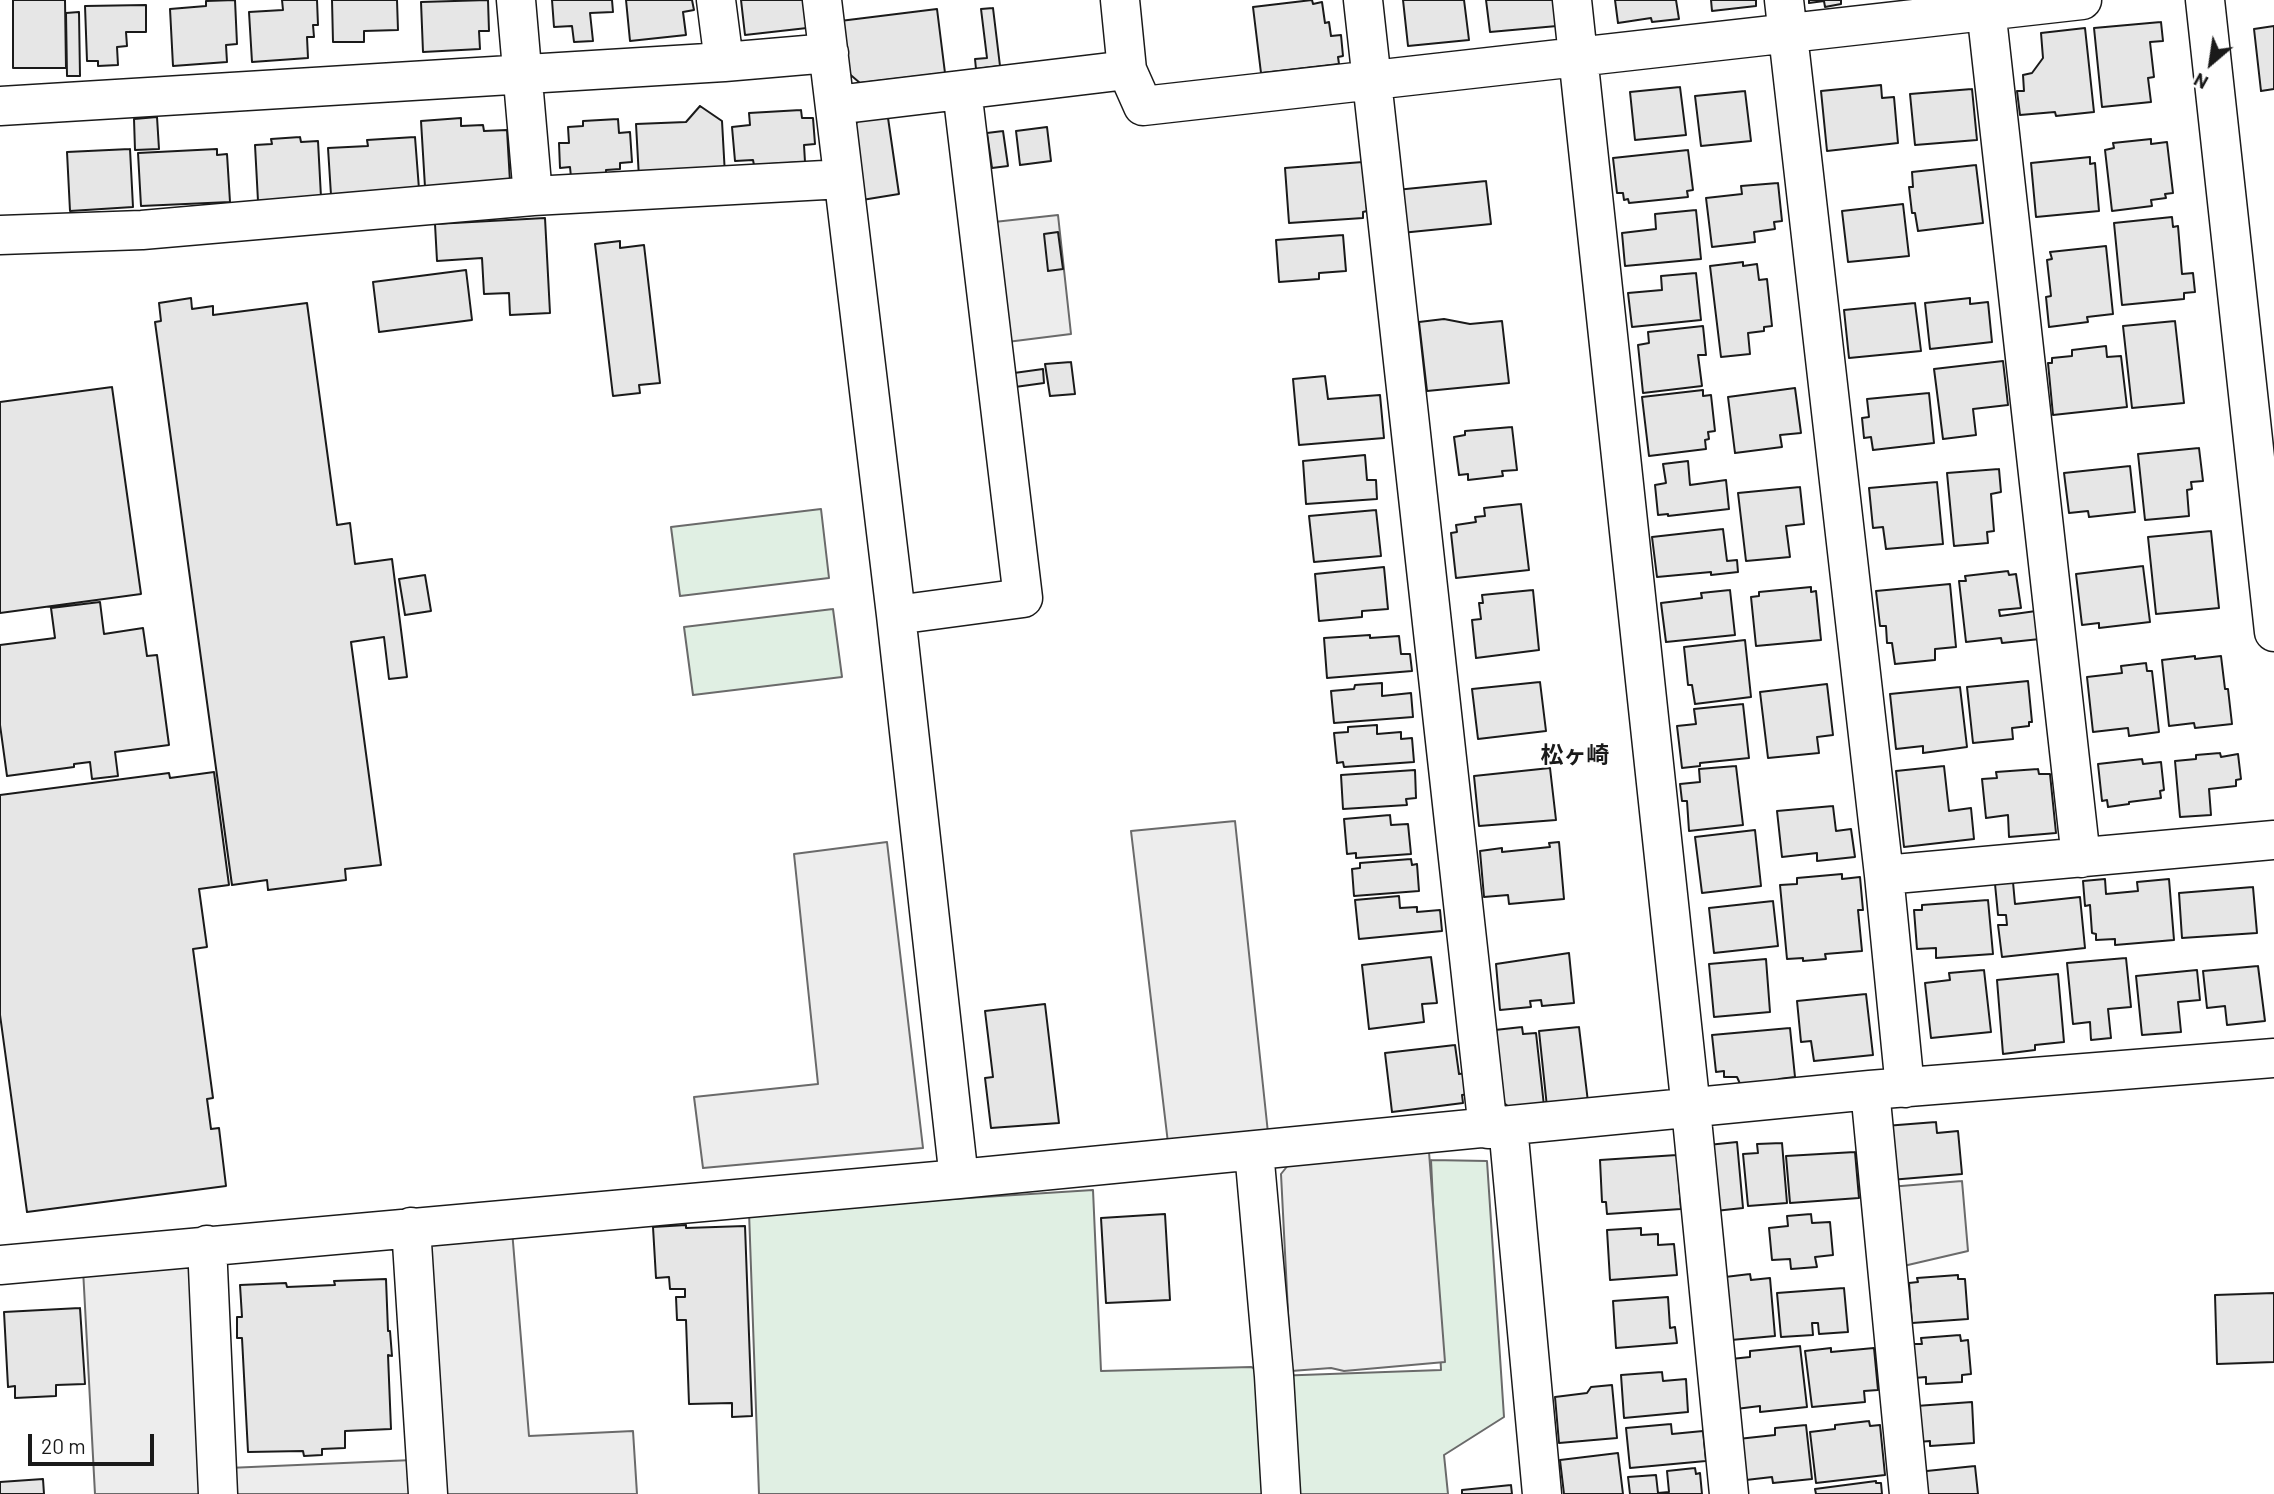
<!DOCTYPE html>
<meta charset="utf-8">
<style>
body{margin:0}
#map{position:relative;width:2274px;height:1494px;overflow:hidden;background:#fff;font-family:Barlow,sans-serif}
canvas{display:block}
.north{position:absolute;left:2176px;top:28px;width:70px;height:70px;-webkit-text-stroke:5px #fff;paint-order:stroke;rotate:209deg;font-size:19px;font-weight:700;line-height:28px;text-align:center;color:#1a1a1a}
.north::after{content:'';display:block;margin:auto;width:24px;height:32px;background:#1a1a1a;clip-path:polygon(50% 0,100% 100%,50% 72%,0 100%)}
.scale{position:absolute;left:28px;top:1434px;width:126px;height:32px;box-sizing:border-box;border:4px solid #1a1a1a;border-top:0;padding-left:9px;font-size:21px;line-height:24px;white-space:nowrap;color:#1a1a1a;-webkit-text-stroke:5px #fff;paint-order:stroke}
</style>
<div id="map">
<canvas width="2274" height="1494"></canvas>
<div class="north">N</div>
<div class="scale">20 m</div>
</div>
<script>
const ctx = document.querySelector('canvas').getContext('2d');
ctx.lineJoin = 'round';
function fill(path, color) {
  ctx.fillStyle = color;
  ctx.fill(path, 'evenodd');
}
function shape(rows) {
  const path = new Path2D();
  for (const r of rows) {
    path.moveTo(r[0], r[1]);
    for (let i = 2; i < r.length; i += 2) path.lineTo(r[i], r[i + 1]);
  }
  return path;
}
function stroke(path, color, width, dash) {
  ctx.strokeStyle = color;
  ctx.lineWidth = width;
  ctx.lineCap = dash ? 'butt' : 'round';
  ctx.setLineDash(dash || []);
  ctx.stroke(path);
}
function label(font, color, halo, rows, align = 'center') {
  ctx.font = font + ' Barlow,"Noto Sans JP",sans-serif';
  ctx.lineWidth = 5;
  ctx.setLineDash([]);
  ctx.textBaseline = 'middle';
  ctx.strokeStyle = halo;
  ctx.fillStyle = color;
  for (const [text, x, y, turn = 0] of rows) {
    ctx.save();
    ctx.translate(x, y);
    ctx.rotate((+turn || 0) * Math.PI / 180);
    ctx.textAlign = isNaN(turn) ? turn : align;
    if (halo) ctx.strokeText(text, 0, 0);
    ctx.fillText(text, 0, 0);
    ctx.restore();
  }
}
const green = shape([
 [821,509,829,578,680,596,671,527,821,509],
 [833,609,842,677,693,695,684,627,833,609],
 [1431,1160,1487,1161,1504,1417,1444,1455,1448,1494,759,1494,749,1212,1093,1190,1101,1371,1251,1367,1274,1376,1441,1370,1431,1160]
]);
const parking = shape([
 [1058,215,1071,334,1007,342,994,222,1058,215],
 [1235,821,1268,1133,1168,1143,1131,831,1235,821],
 [887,842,923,1148,703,1168,694,1097,818,1084,794,854,887,842],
 [1429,1152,1445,1362,1344,1371,1331,1368,1291,1371,1281,1174,1289,1164,1429,1152],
 [1962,1181,1968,1251,1895,1268,1889,1187,1962,1181],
 [512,1230,529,1436,633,1431,637,1494,442,1494,426,1239,512,1230],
 [197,1260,207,1494,95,1494,83,1269,197,1260],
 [413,1460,415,1494,229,1494,228,1468,413,1460]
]);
const building = shape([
 [13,0,65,0,66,68,13,68,13,0],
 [235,0,237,44,226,45,227,62,173,66,170,9,206,6,206,1,235,0],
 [282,0,317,0,318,25,313,25,314,37,307,37,308,58,252,62,249,12,283,10,282,0],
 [332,0,397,0,398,30,364,31,364,42,333,42,332,0],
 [488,0,489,31,479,31,480,49,423,52,421,2,488,0],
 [552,0,612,0,613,12,590,13,593,41,574,42,572,26,554,27,552,0],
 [626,0,692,0,694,10,683,12,686,35,630,41,626,0],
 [741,0,804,0,807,28,745,35,741,0],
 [1312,0,1313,4,1322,2,1325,23,1329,22,1331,36,1341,35,1343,56,1338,57,1339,64,1261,73,1253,7,1312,0],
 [1403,0,1464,0,1469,40,1408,46,1403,0],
 [1486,0,1554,0,1557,26,1490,32,1486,0],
 [1615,0,1676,0,1679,19,1652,22,1651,18,1618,23,1615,0],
 [1711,0,1756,0,1756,6,1712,11,1711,0],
 [1809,0,1841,0,1841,4,1825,7,1824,1,1809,3,1809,0],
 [146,5,146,32,126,32,127,46,117,47,118,65,98,66,98,61,87,61,85,6,146,5],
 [993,8,1000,66,976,69,975,59,987,58,981,9,993,8],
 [937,9,945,73,860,83,846,71,840,21,937,9],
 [79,12,80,76,67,76,66,13,79,12],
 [2161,22,2163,41,2150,42,2154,77,2148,78,2151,102,2102,107,2094,28,2161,22],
 [2274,26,2274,89,2261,91,2254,29,2274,26],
 [2085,28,2094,112,2056,116,2055,112,2020,115,2017,91,2024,91,2023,75,2032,73,2043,58,2041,33,2085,28],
 [1881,85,1882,98,1894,97,1898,143,1827,151,1821,91,1881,85],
 [1680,87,1686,135,1635,140,1630,92,1680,87],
 [1972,89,1977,140,1915,145,1910,94,1972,89],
 [1745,91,1751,141,1701,146,1695,96,1745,91],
 [700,106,722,121,725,175,639,178,636,124,686,122,700,106],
 [801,110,802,118,813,118,815,144,804,145,805,162,754,165,753,160,735,161,732,127,750,125,749,113,801,110],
 [887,111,899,194,862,200,853,127,864,114,887,111],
 [157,117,159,149,135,150,134,119,157,117],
 [461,118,461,126,483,125,484,131,507,130,510,182,425,187,421,121,461,118],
 [618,119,619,133,630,132,632,162,620,163,620,169,606,170,606,175,571,177,570,167,560,168,559,143,569,143,568,127,583,126,583,121,618,119],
 [1047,127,1051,161,1020,165,1016,131,1047,127],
 [1003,131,1008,166,992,168,987,133,1003,131],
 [300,137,301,142,318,141,321,197,258,201,255,145,272,144,271,139,300,137],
 [415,137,419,189,331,195,328,148,368,146,367,140,415,137],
 [2151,139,2151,144,2167,142,2173,193,2165,194,2166,198,2151,200,2152,206,2112,211,2105,150,2114,148,2113,143,2151,139],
 [130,149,133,207,70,211,67,152,130,149],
 [217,149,217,155,227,154,230,202,141,206,138,153,217,149],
 [1688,150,1693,190,1687,191,1688,197,1629,203,1628,199,1624,200,1623,193,1617,193,1613,158,1688,150],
 [2090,157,2090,164,2095,163,2099,211,2036,217,2031,163,2090,157],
 [1363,162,1367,211,1363,212,1363,218,1289,223,1285,168,1363,162],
 [1976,165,1983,223,1918,231,1915,213,1912,213,1909,187,1913,187,1912,172,1976,165],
 [1486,181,1491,224,1401,233,1396,190,1486,181],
 [1778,183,1782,221,1774,222,1775,229,1754,232,1755,242,1712,247,1706,198,1742,194,1741,186,1778,183],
 [1903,204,1909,256,1848,262,1842,211,1903,204],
 [1696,210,1701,259,1625,266,1622,233,1656,229,1655,214,1696,210],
 [2172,217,2173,227,2178,226,2182,274,2193,273,2195,292,2184,293,2184,299,2122,305,2114,223,2172,217],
 [545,218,550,313,510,315,509,293,484,294,482,258,437,261,435,224,545,218],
 [1058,232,1063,269,1048,271,1044,234,1058,232],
 [1343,235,1346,271,1319,273,1319,279,1279,282,1276,240,1343,235],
 [620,241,620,248,644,245,660,383,639,385,640,393,613,396,595,244,620,241],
 [2106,246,2113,314,2087,317,2088,322,2049,327,2046,297,2051,296,2047,260,2052,259,2050,252,2106,246],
 [1743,262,1743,266,1757,264,1759,280,1767,279,1772,326,1764,327,1764,331,1748,333,1750,354,1721,357,1710,266,1743,262],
 [466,270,472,320,379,332,373,282,466,270],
 [1696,273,1701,320,1632,327,1628,293,1662,290,1661,276,1696,273],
 [191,298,192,309,213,306,213,315,307,303,337,525,350,523,355,564,392,559,407,677,389,679,384,637,351,642,381,865,345,869,346,880,268,890,267,880,232,885,155,322,161,321,159,303,191,298],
 [1970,298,1970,304,1988,302,1992,342,1930,349,1925,303,1970,298],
 [1915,303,1921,351,1849,358,1844,310,1915,303],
 [1444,319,1470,324,1502,321,1509,383,1427,391,1419,322,1444,319],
 [2175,321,2184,403,2132,408,2123,326,2175,321],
 [1703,326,1706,355,1698,355,1702,386,1643,393,1638,345,1649,343,1648,332,1703,326],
 [2106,346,2107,357,2121,356,2127,407,2053,415,2048,363,2052,363,2052,358,2072,356,2072,350,2106,346],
 [2003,361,2008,405,1973,409,1976,435,1943,439,1934,369,2003,361],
 [1071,362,1075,394,1050,396,1045,364,1071,362],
 [1043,369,1044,383,1015,387,1014,373,1043,369],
 [1325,376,1328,399,1380,395,1384,438,1299,445,1293,379,1325,376],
 [112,387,141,594,0,613,0,402,112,387],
 [1795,388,1801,433,1780,435,1782,447,1735,453,1728,397,1795,388],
 [1703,390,1703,396,1711,395,1715,431,1708,432,1709,439,1705,440,1706,449,1649,456,1642,397,1703,390],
 [1929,393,1934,443,1873,450,1871,437,1864,438,1862,418,1869,417,1867,399,1929,393],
 [1512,427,1517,470,1502,471,1503,476,1468,480,1468,474,1459,475,1454,437,1465,435,1465,431,1512,427],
 [2199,448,2203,481,2191,482,2192,489,2187,490,2189,516,2145,520,2138,454,2199,448],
 [1365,455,1367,480,1376,480,1377,499,1306,504,1303,461,1365,455],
 [1688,461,1690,485,1726,480,1729,509,1668,516,1668,514,1658,515,1655,485,1666,483,1663,464,1688,461],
 [2130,466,2135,512,2089,517,2088,511,2069,513,2064,473,2130,466],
 [1999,469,2001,492,1991,494,1994,531,1987,532,1988,543,1954,546,1947,473,1999,469],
 [1937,482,1943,544,1886,549,1883,527,1873,528,1869,488,1937,482],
 [1800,487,1804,524,1786,526,1790,557,1746,561,1738,493,1800,487],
 [1521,504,1529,570,1456,578,1451,533,1457,532,1456,525,1476,522,1475,517,1485,516,1484,508,1521,504],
 [1376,510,1381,556,1314,562,1309,516,1376,510],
 [1723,529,1727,561,1737,560,1738,572,1711,575,1711,572,1657,577,1652,537,1723,529],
 [2211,531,2219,608,2156,614,2148,537,2211,531],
 [2143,566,2150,622,2099,628,2099,623,2082,625,2076,574,2143,566],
 [1384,567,1388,609,1362,611,1362,617,1319,621,1315,574,1384,567],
 [2008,571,2009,575,2016,574,2021,608,1999,610,2000,616,2036,611,2040,639,2002,643,2001,638,1966,642,1959,581,1966,581,1965,576,2008,571],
 [425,575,431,611,405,615,399,579,425,575],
 [1950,584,1956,647,1935,649,1935,660,1895,664,1892,643,1887,643,1886,626,1880,626,1876,591,1950,584],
 [1811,587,1811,592,1816,591,1821,640,1756,646,1751,597,1759,596,1759,592,1811,587],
 [1533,590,1539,650,1476,658,1472,620,1481,619,1479,603,1483,603,1482,595,1533,590],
 [1730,590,1735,635,1666,642,1661,603,1702,598,1701,593,1730,590],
 [100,602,104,634,143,628,147,656,157,655,169,745,115,752,118,776,92,779,90,762,74,764,74,767,7,776,0,725,0,645,55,638,51,608,100,602],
 [1370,635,1370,638,1399,636,1401,654,1410,654,1412,671,1327,678,1324,638,1370,635],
 [1745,640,1751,697,1695,704,1692,685,1688,685,1684,647,1745,640],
 [2195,656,2195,659,2221,656,2225,689,2228,689,2232,724,2195,728,2194,723,2169,726,2162,660,2195,656],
 [2146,663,2147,671,2152,671,2159,732,2129,736,2128,728,2093,732,2087,677,2122,673,2121,666,2146,663],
 [2028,681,2032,722,2029,722,2029,726,2012,728,2013,739,1973,743,1967,687,2028,681],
 [1540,682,1546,731,1478,739,1472,689,1540,682],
 [1382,683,1382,696,1411,693,1413,717,1334,723,1331,691,1354,689,1355,685,1382,683],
 [1827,684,1833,735,1817,737,1819,753,1768,758,1760,692,1827,684],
 [1960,687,1967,747,1923,753,1923,746,1896,749,1890,694,1960,687],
 [1743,704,1749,758,1700,763,1700,766,1682,768,1677,726,1696,724,1694,709,1743,704],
 [1377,725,1377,734,1401,732,1401,739,1412,738,1414,762,1344,767,1343,762,1337,763,1334,733,1348,732,1348,727,1377,725],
 [2220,753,2221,757,2238,754,2241,779,2236,780,2236,786,2209,789,2211,815,2180,817,2175,761,2196,759,2196,755,2220,753],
 [2142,759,2143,764,2161,762,2164,790,2160,791,2161,798,2129,802,2129,804,2108,807,2107,800,2102,801,2098,764,2142,759],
 [1736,766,1743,825,1689,831,1687,801,1682,801,1680,784,1700,782,1699,769,1736,766],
 [1944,766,1949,811,1971,808,1974,839,1904,847,1896,771,1944,766],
 [1550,768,1556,820,1479,826,1474,776,1550,768],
 [2038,769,2039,774,2050,774,2056,833,2009,837,2008,815,1986,818,1982,779,1997,778,1996,772,2038,769],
 [1415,770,1416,798,1406,799,1407,805,1343,809,1341,775,1415,770],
 [214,772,229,885,199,889,207,947,193,949,213,1098,207,1099,211,1129,219,1128,226,1186,27,1212,0,1015,0,795,169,773,170,778,214,772],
 [1833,806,1836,831,1851,829,1855,857,1817,861,1817,853,1782,857,1777,811,1833,806],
 [1390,815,1391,825,1408,824,1411,854,1356,858,1356,853,1347,854,1344,819,1390,815],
 [1755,830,1761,886,1702,893,1695,837,1755,830],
 [1559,842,1564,899,1509,904,1508,895,1484,897,1480,851,1502,848,1502,852,1550,847,1549,843,1559,842],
 [1411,859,1412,865,1417,864,1419,891,1354,896,1352,869,1360,868,1360,863,1411,859],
 [1842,874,1842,879,1860,877,1863,910,1858,910,1862,951,1825,954,1826,959,1803,961,1803,958,1787,959,1780,885,1797,884,1797,878,1842,874],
 [2105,879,2106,894,2138,891,2137,882,2169,879,2174,940,2115,945,2115,939,2096,940,2096,934,2092,933,2090,905,2085,906,2083,881,2105,879],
 [2013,882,2015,904,2080,897,2085,948,2002,957,1998,925,2007,925,2006,915,1998,915,1995,884,2013,882],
 [2253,887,2257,933,2182,938,2179,893,2253,887],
 [1399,896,1400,908,1417,907,1417,912,1440,910,1442,931,1359,939,1355,900,1399,896],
 [1988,900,1993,954,1936,958,1936,948,1917,949,1914,910,1922,910,1922,905,1988,900],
 [1773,901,1778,946,1714,953,1709,908,1773,901],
 [1569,953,1574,1003,1542,1006,1541,1000,1530,1001,1531,1007,1500,1010,1496,964,1569,953],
 [1431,957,1437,1003,1422,1004,1424,1022,1369,1029,1362,965,1431,957],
 [2126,958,2131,1007,2108,1009,2111,1038,2091,1040,2090,1022,2073,1024,2067,963,2126,958],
 [1766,959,1770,1012,1714,1017,1709,964,1766,959],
 [2258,966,2265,1021,2227,1025,2225,1006,2207,1008,2203,971,2258,966],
 [1984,970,1991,1032,1931,1038,1925,983,1950,980,1949,973,1984,970],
 [2197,970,2200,1000,2178,1002,2181,1032,2142,1035,2136,976,2197,970],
 [2058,974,2064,1042,2035,1045,2035,1050,2003,1054,1997,980,2058,974],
 [1866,994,1873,1055,1814,1061,1811,1041,1801,1042,1797,1001,1866,994],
 [1045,1004,1059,1123,991,1128,985,1078,993,1077,985,1011,1045,1004],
 [1522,1027,1523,1034,1536,1033,1544,1106,1513,1110,1500,1100,1495,1030,1522,1027],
 [1579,1027,1588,1102,1547,1107,1539,1031,1579,1027],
 [1790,1028,1795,1077,1779,1079,1780,1082,1741,1086,1737,1077,1724,1077,1724,1071,1716,1072,1712,1035,1790,1028],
 [1455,1045,1459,1074,1467,1073,1470,1094,1462,1095,1463,1103,1392,1112,1385,1053,1455,1045],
 [1936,1122,1937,1133,1958,1131,1962,1174,1890,1180,1885,1126,1936,1122],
 [1737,1142,1743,1208,1715,1211,1708,1145,1737,1142],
 [1782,1143,1787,1203,1748,1206,1743,1154,1758,1153,1757,1144,1782,1143],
 [1855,1152,1859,1198,1790,1203,1786,1156,1855,1152],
 [1677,1155,1681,1209,1607,1214,1606,1202,1602,1202,1600,1160,1677,1155],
 [1165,1214,1170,1300,1106,1303,1101,1218,1165,1214],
 [1811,1214,1812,1223,1830,1222,1833,1255,1815,1257,1817,1267,1791,1269,1790,1259,1772,1260,1769,1228,1788,1226,1787,1216,1811,1214],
 [686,1225,686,1228,745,1226,752,1416,732,1417,732,1403,689,1404,686,1320,677,1320,676,1297,685,1297,685,1289,670,1289,669,1277,656,1278,653,1227,686,1225],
 [1641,1228,1641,1235,1658,1234,1658,1245,1674,1244,1677,1275,1610,1280,1607,1230,1641,1228],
 [1750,1274,1751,1280,1770,1278,1775,1336,1731,1340,1725,1277,1750,1274],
 [1958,1275,1958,1279,1965,1279,1968,1319,1912,1323,1909,1283,1918,1282,1917,1278,1958,1275],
 [386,1279,388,1331,390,1331,392,1356,388,1355,391,1429,345,1431,345,1448,322,1449,322,1455,304,1456,303,1451,248,1452,242,1338,237,1338,237,1317,242,1317,240,1285,286,1283,287,1287,335,1285,334,1281,386,1279],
 [1844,1288,1848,1332,1819,1334,1818,1323,1812,1323,1813,1335,1781,1337,1777,1293,1844,1288],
 [2274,1293,2274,1362,2217,1364,2215,1295,2274,1293],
 [1668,1297,1670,1328,1675,1327,1677,1343,1616,1348,1613,1301,1668,1297],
 [80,1308,85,1384,56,1385,56,1396,15,1398,15,1386,8,1387,4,1312,80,1308],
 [1960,1335,1961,1341,1968,1340,1971,1374,1962,1375,1962,1382,1926,1384,1926,1377,1914,1378,1912,1344,1922,1344,1921,1338,1960,1335],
 [1800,1346,1807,1407,1760,1412,1760,1406,1736,1409,1731,1359,1750,1357,1750,1351,1800,1346],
 [1831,1348,1831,1352,1874,1348,1878,1390,1864,1391,1865,1402,1812,1407,1805,1351,1831,1348],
 [1662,1372,1663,1381,1686,1379,1688,1412,1624,1418,1621,1375,1662,1372],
 [1612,1385,1617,1438,1559,1443,1555,1397,1587,1393,1591,1387,1612,1385],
 [1972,1402,1974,1443,1930,1446,1930,1441,1918,1442,1916,1406,1972,1402],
 [1869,1421,1870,1426,1880,1425,1885,1475,1816,1483,1810,1432,1835,1429,1835,1425,1869,1421],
 [1671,1424,1672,1434,1703,1431,1706,1461,1630,1468,1626,1428,1671,1424],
 [1806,1425,1812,1479,1773,1483,1772,1477,1746,1480,1738,1439,1775,1435,1775,1428,1806,1425],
 [1618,1453,1623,1494,1564,1494,1560,1460,1618,1453],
 [1975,1466,1978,1494,1919,1494,1917,1472,1975,1466],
 [1695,1468,1696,1474,1700,1473,1702,1494,1630,1494,1628,1477,1656,1475,1658,1493,1669,1492,1667,1471,1695,1468],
 [43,1479,44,1494,0,1494,0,1482,43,1479],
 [1876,1481,1876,1483,1881,1483,1882,1494,1816,1494,1815,1489,1876,1481],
 [1511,1485,1512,1494,1462,1494,1462,1490,1511,1485]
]);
const minor = shape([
 [516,0,533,196],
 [716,0,724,62],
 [822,0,896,615,959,1179],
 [1120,0,1127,70,1143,106,2082,0],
 [1363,0,1488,1129],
 [1572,0,1691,1109,1729,1494],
 [1784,0,1884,875,1905,1088],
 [1985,0,2081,858],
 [2205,0,2274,632],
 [836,105,1127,70],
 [0,106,724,62,829,53],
 [0,235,142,230,533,196,843,179],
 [896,615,1023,598,962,90],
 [1884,875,2274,840],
 [1870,1090,1909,1494],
 [1508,1126,1542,1494],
 [1254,1151,1274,1376,1281,1494],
 [411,1227,428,1494],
 [207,1245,218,1494],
 [0,1265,959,1179,1870,1090,2274,1058]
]);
const neighbourhoodNames = [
 ["松ヶ崎",1575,755]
];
fill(green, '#e0efe3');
stroke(green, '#6a6a6a', 2);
fill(parking, '#ededed');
stroke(parking, '#6a6a6a', 2);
fill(building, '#e6e6e6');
stroke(building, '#1a1a1a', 2);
stroke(minor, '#1a1a1a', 41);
stroke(minor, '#fff', 38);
label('bold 23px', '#1a1a1a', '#fff', neighbourhoodNames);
</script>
